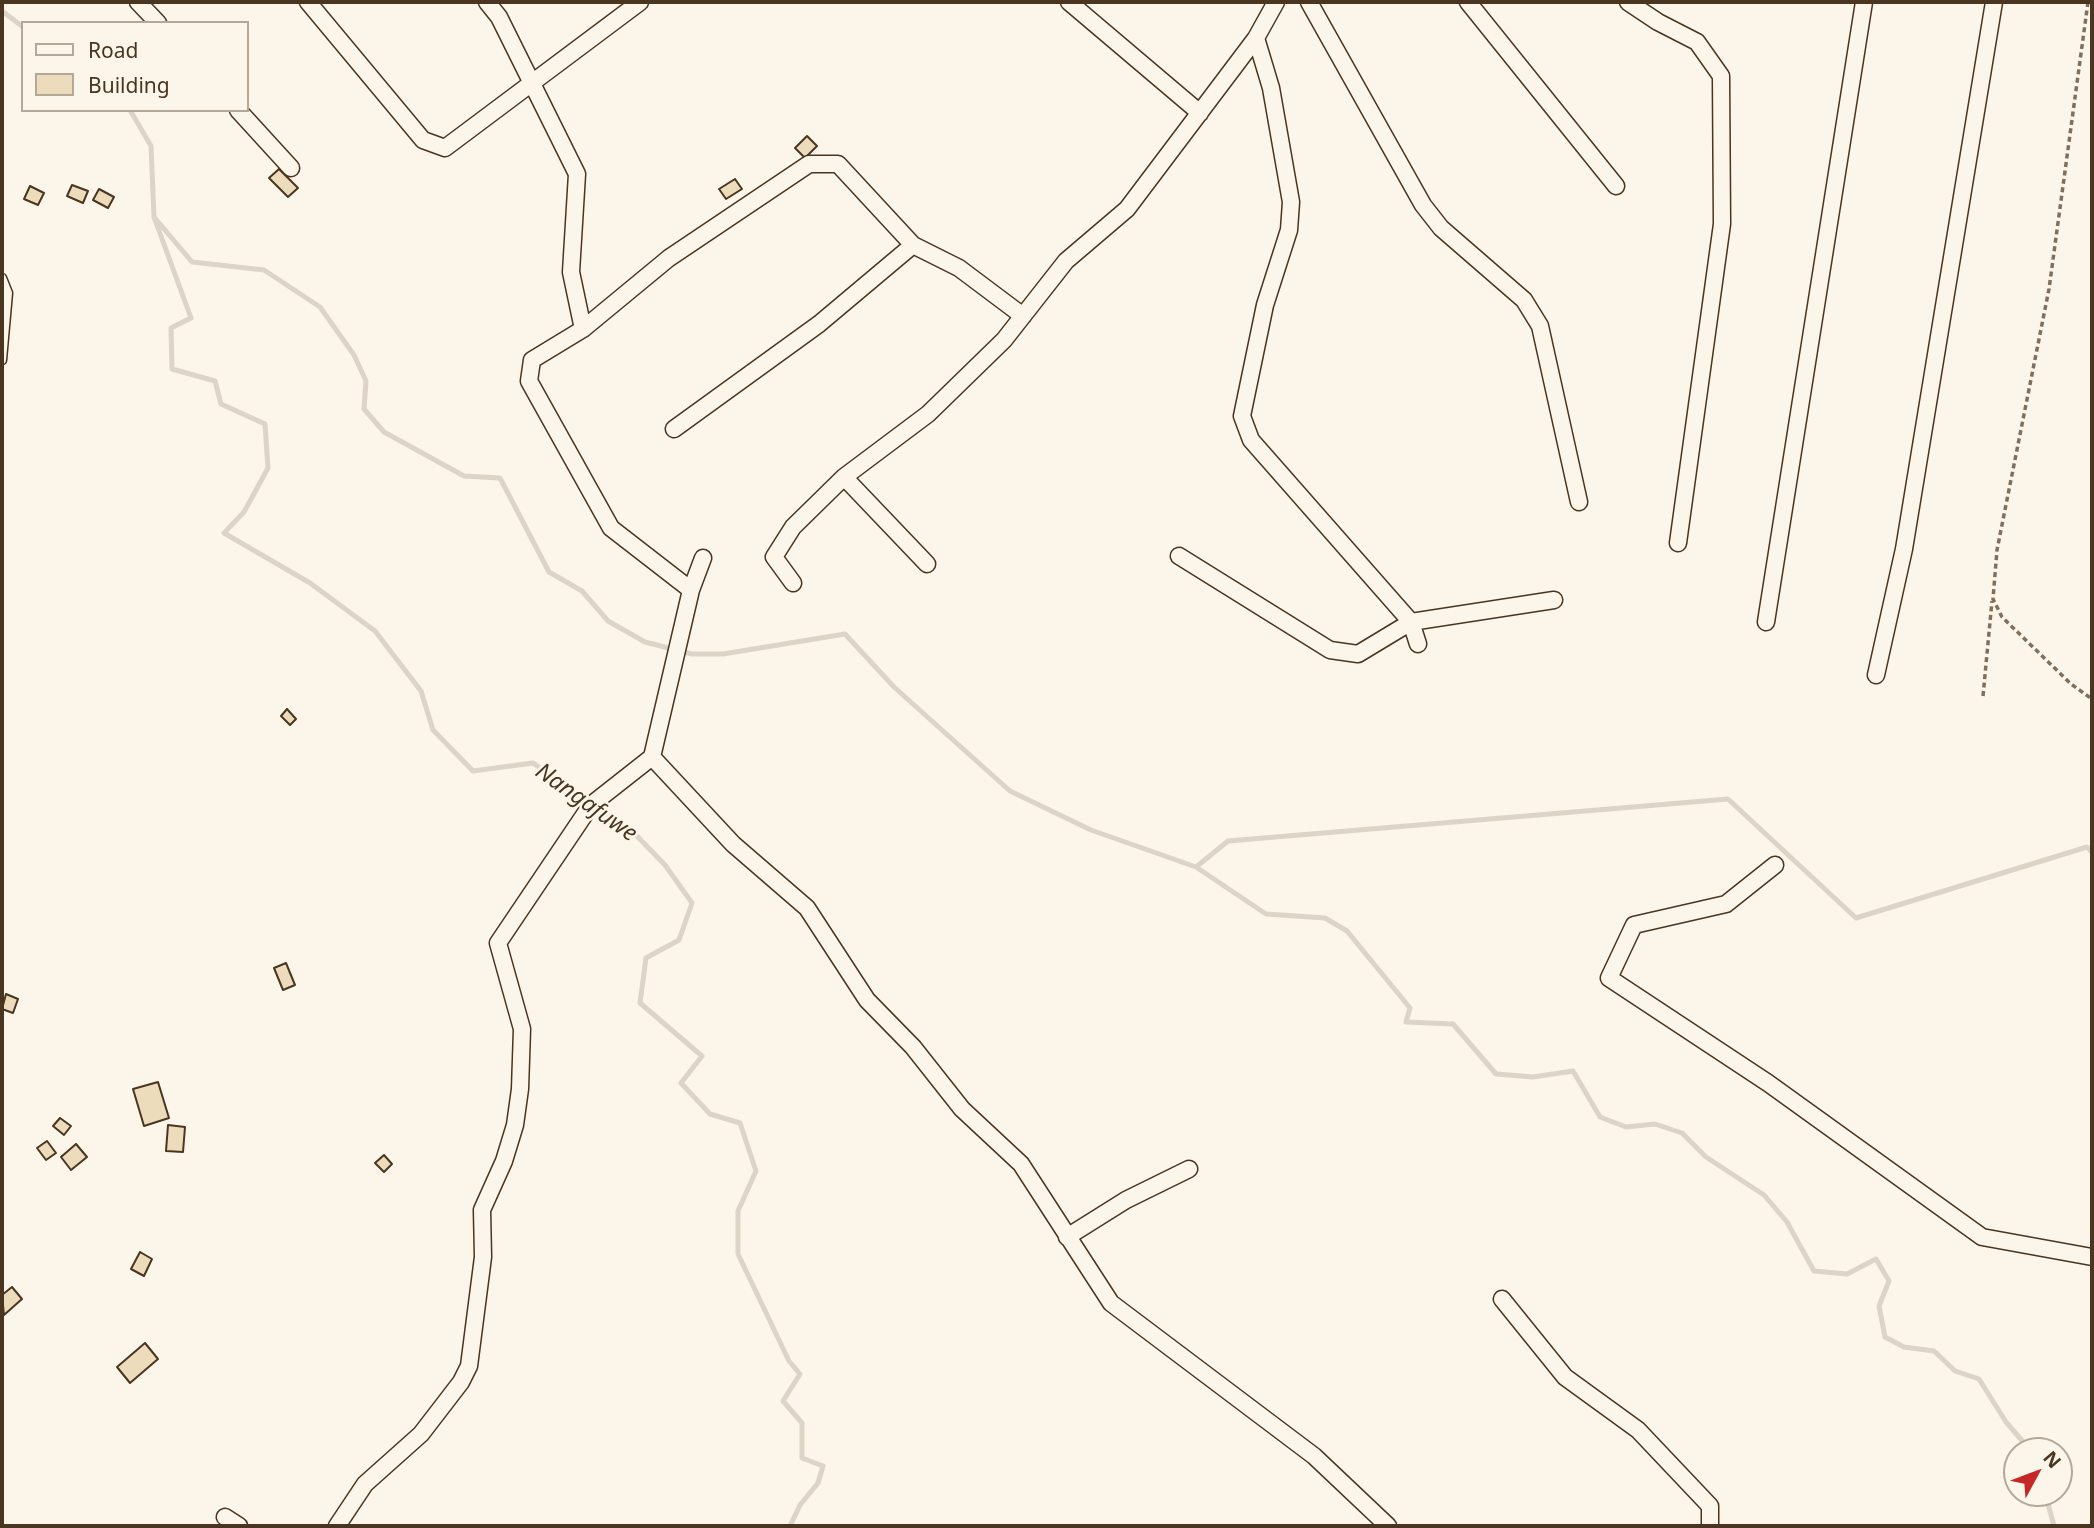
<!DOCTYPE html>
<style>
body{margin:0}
#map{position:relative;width:2094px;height:1528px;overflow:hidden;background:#fbf6e9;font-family:"Noto Sans",sans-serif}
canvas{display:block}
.frame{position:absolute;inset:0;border:4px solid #4a3520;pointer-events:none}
.legend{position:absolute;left:21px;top:21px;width:228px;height:91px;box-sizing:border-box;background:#fbf6e9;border:2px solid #b4a999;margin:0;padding:9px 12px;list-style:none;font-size:21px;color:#4a3520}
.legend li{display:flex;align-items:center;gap:14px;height:35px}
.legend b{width:35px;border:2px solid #b4a999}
.north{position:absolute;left:2003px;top:1437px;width:70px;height:70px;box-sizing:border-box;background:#fbf6e9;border:2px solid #b4a999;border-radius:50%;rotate:49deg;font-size:19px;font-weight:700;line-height:28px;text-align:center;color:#4a3520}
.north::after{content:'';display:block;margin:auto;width:24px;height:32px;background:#c62828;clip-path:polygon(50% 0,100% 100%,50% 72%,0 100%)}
</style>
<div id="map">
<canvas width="2094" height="1528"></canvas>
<div class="frame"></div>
<ul class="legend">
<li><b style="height:9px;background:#fbf6e9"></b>Road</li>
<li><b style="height:19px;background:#ecdcbc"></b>Building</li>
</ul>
<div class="north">N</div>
</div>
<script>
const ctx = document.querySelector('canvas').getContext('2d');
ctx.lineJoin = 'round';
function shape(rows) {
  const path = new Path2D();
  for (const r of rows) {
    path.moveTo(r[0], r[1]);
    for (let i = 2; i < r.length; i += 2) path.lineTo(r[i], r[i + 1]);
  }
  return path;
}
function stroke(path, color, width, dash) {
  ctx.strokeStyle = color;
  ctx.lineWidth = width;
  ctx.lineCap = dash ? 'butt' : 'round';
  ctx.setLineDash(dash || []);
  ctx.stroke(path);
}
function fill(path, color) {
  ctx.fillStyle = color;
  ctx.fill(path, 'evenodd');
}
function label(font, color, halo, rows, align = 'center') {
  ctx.font = font + ' "Noto Sans",sans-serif';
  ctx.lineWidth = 5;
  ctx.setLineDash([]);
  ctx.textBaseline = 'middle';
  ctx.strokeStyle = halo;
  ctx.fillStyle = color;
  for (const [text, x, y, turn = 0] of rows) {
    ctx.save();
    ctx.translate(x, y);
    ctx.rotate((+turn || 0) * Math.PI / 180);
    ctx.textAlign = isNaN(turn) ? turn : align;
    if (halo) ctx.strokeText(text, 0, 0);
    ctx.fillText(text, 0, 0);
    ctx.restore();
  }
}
const stream = shape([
 [2,11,23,27],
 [130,110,151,146,154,217,191,318,171,328,172,369,215,381,221,404,265,424,268,468,244,512,224,533,310,583,375,631,421,691,433,730,473,771,533,763,637,836,665,865,692,903,679,940,646,958,640,1003,702,1056,681,1083,710,1114,740,1123,756,1171,738,1211,738,1254,789,1361,800,1374,783,1401,802,1423,802,1458,823,1466,818,1483,800,1505,790,1526],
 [154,217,192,262,264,270,320,307,354,355,366,381,364,409,384,432,464,476,500,478,549,572,582,591,608,621,645,642,692,654,723,654,845,634,894,687,1010,791,1091,830,1196,867,1266,914,1325,918,1347,931,1410,1008,1406,1022,1453,1024,1496,1074,1533,1077,1573,1071,1600,1117,1626,1127,1655,1124,1682,1133,1706,1157,1764,1195,1787,1222,1814,1271,1847,1274,1876,1259,1889,1281,1879,1306,1885,1337,1904,1347,1934,1351,1955,1371,1979,1379,2006,1422,2031,1451],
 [1196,867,1228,841,1728,799,1856,918,2087,847,2092,852],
 [2045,1493,2054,1526]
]);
const building = shape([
 [807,136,817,146,805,158,795,148,807,136],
 [279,169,298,188,288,197,269,178,279,169],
 [735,179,742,189,726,199,719,189,735,179],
 [72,185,88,191,83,203,67,196,72,185],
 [30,186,44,193,38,205,24,199,30,186],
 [99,189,114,197,108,208,93,200,99,189],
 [287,709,296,719,290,725,281,716,287,709],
 [286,963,295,985,283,990,274,968,286,963],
 [6,994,18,999,13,1013,2,1009,6,994],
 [158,1082,169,1118,144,1126,133,1089,158,1082],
 [60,1118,71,1126,64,1135,53,1126,60,1118],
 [168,1125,185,1127,183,1152,166,1151,168,1125],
 [47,1141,56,1153,46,1160,37,1148,47,1141],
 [76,1144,87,1157,71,1170,61,1157,76,1144],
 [384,1155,392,1164,384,1172,375,1163,384,1155],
 [140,1252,152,1259,144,1276,131,1269,140,1252],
 [12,1287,22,1299,4,1315,2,1295,12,1287],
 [145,1343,158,1359,130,1383,117,1367,145,1343]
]);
const path = shape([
 [2088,2,2049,289,1997,550,1993,599,2002,617,2071,684,2092,699],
 [1983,696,1992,601]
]);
const service = shape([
 [2,278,8,293,2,360]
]);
const minor = shape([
 [138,2,158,23],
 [308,2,423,140,445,148,640,2],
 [487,2,499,17,577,174,571,272,583,329],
 [1069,2,1200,113],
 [1276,2,1256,38,1271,88,1291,202,1289,230,1265,305,1242,416,1251,440,1411,622,1418,644],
 [1309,2,1423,205,1441,228,1524,300,1540,326,1579,502],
 [1468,2,1616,186],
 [1628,2,1658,22,1697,42,1721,76,1722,224,1678,543],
 [238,110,291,168],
 [674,429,819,324,913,245],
 [1179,556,1330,650,1358,654,1411,622,1554,600],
 [703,558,691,590,652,757,733,844,807,908,867,1000,913,1047,962,1109,1021,1164,1111,1303,1314,1456,1388,1526],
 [927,564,844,477,928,414,1004,340,1066,261,1127,209,1256,38],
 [793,583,774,557,793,527,844,477],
 [691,590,611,528,529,381,532,360,583,329,669,258,809,164,838,164,913,245,959,268,1023,316],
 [1766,622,1864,2],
 [1876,675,1904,549,1994,2],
 [1775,865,1726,904,1634,925,1609,978,1768,1083,1982,1237,2092,1257],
 [1067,1237,1126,1200,1189,1169],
 [1502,1299,1565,1377,1638,1430,1710,1506,1710,1526],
 [225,1517,239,1526],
 [337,1526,365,1484,421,1434,461,1382,469,1366,483,1257,482,1210,504,1161,515,1125,520,1089,522,1029,498,943,591,805,652,757]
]);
const waterNames = [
 ["Nangafuwe",586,803,35]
];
stroke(stream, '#dcd4c6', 5);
fill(building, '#ecdcbc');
stroke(building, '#4a3520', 2);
stroke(service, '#4a3520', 11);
stroke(minor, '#4a3520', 19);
stroke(path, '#7f6f5c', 3.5, [5, 3.5]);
stroke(service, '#fbf6e9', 8);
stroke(minor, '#fbf6e9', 16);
label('italic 23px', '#4a3520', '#fbf6e9', waterNames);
</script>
